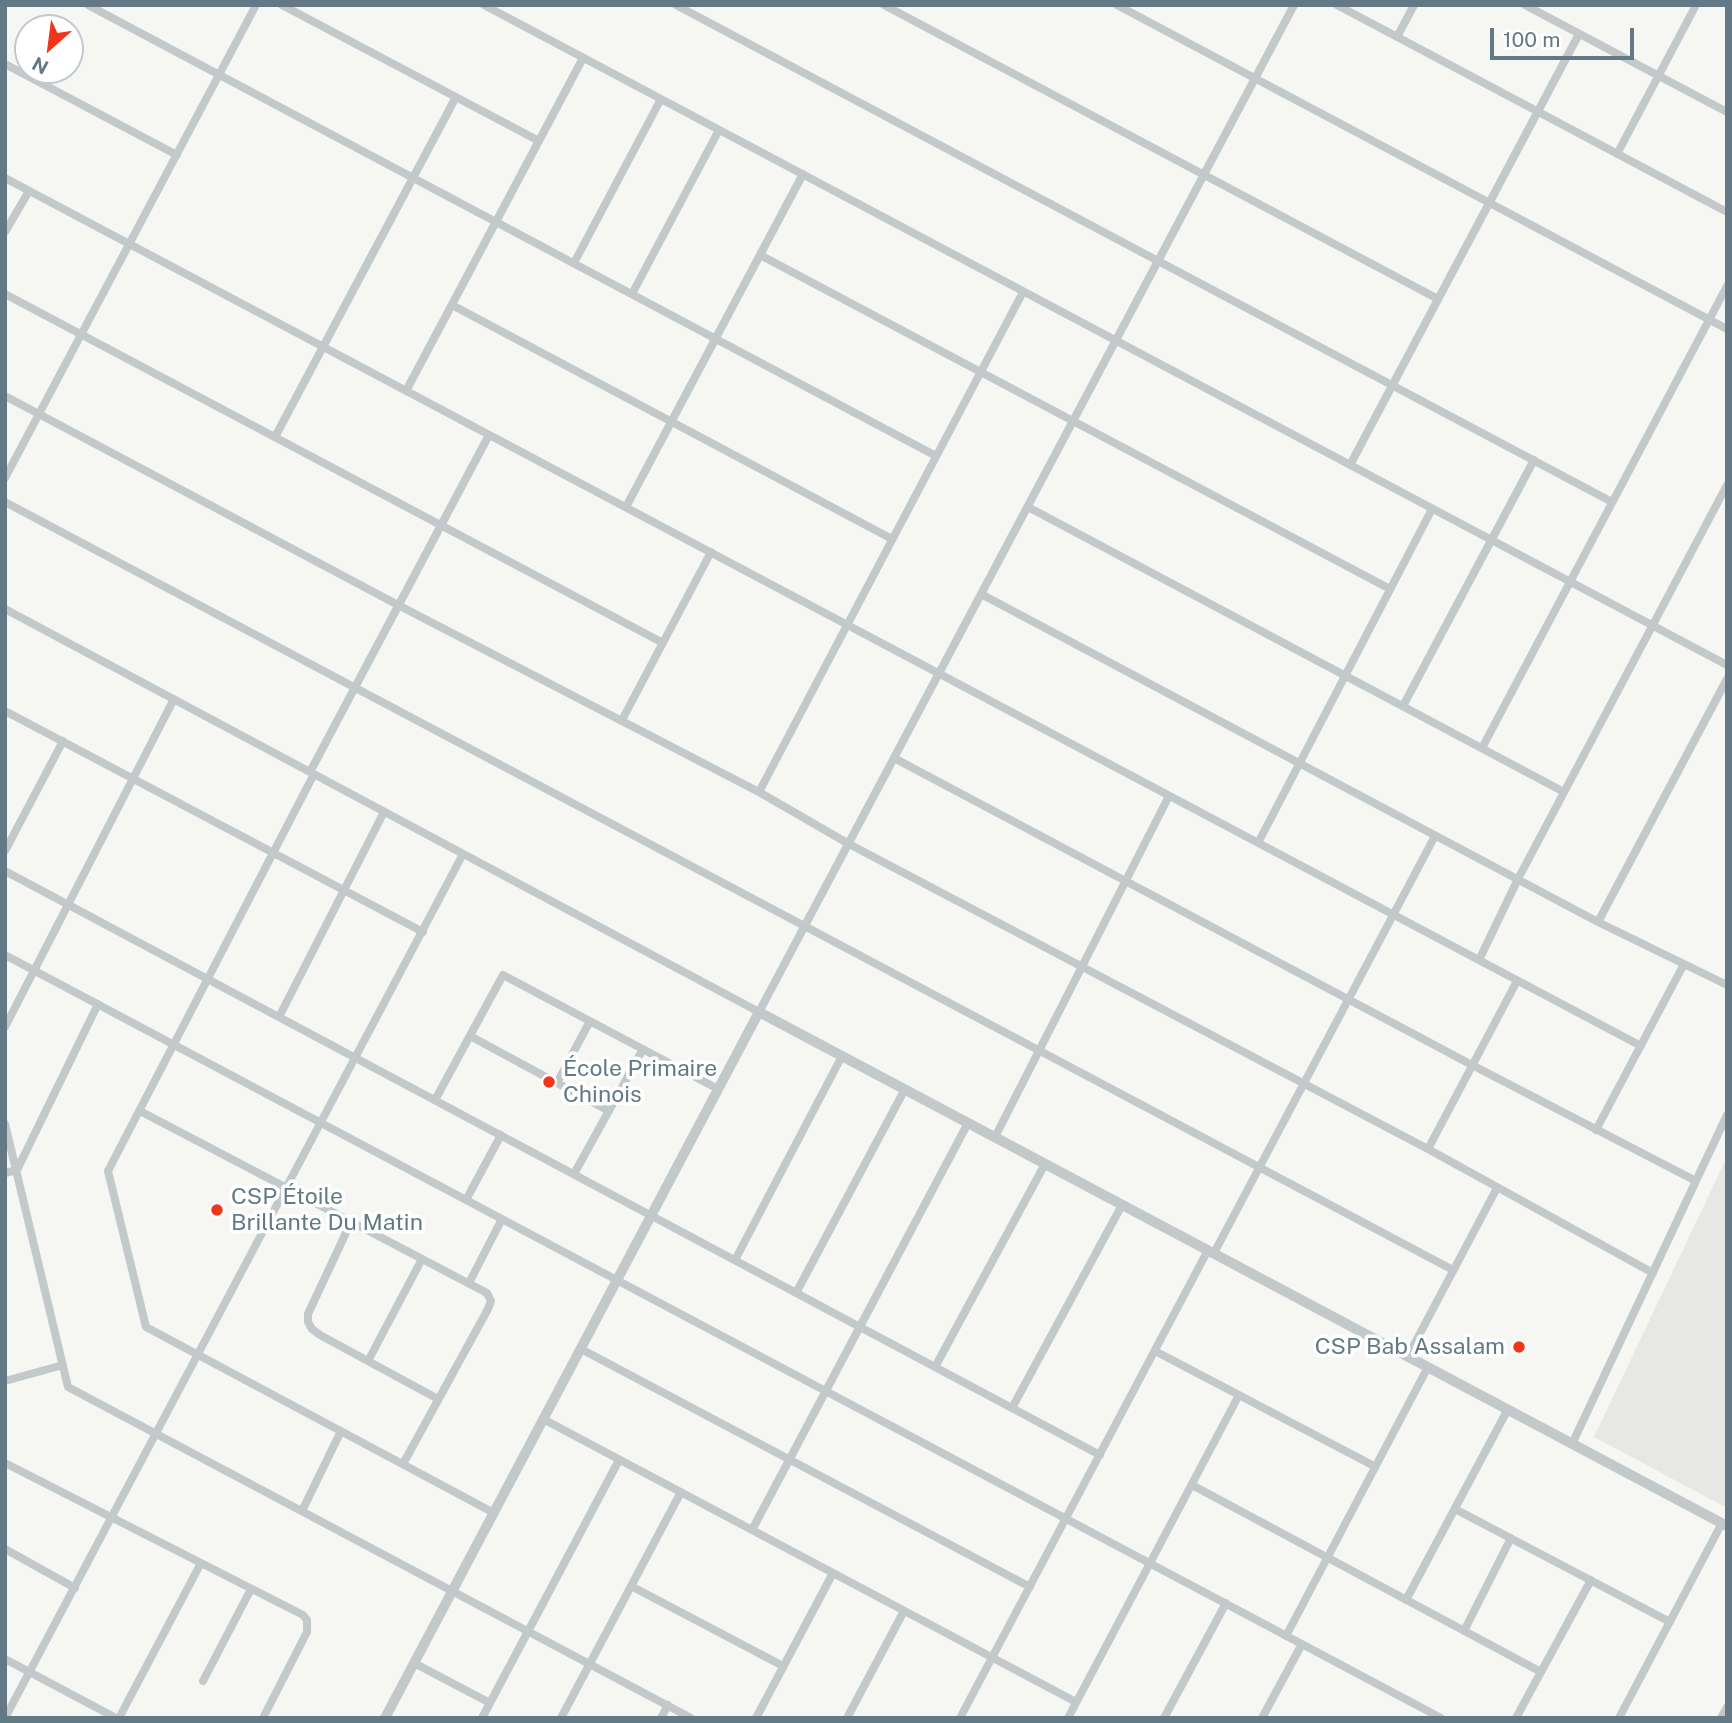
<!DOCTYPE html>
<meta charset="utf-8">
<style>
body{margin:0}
#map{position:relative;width:1732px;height:1723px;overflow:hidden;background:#f6f6f2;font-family:"Public Sans",sans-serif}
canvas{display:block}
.frame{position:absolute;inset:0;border:7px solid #637a86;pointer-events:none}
.north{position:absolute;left:14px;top:14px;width:70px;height:70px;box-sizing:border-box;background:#fff;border:2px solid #c1cacf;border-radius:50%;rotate:208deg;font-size:19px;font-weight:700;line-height:28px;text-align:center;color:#637a86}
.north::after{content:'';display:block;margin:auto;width:24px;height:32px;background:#f03519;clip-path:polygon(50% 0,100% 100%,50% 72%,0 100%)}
.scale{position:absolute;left:1490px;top:28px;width:144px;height:32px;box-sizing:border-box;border:4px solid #637a86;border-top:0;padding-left:9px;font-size:21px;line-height:24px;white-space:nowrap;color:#637a86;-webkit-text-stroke:5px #fff;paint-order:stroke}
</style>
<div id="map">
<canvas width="1732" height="1723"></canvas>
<div class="frame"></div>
<div class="north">N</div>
<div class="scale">100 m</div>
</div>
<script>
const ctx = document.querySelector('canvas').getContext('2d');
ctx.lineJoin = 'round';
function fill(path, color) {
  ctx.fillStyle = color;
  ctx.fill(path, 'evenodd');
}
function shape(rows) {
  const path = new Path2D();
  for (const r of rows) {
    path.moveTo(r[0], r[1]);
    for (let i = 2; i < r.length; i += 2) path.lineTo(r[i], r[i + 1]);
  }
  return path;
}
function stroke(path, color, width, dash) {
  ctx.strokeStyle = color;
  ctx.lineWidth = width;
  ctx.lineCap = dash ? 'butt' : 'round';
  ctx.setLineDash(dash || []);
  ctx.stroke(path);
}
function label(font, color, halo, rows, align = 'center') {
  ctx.font = font + ' "Public Sans",sans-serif';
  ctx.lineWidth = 7;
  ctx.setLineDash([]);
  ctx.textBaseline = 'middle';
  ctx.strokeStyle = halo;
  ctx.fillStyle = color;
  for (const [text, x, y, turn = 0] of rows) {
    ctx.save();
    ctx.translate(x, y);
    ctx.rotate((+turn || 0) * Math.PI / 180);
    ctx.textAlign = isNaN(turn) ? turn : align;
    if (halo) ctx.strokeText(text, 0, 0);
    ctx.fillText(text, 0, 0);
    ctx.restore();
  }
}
const built = shape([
 [1727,1157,1727,1508,1594,1437]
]);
const minor = shape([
 [88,5,936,456],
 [282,5,539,141],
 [484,5,1727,665],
 [676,5,1612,502],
 [884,5,1438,299],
 [1117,5,1727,329],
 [1337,5,1727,212],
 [1525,5,1727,112],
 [1397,37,1414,5],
 [5,64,177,155],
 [1617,154,1696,5],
 [5,178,1641,1046],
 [5,232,29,191],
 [760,255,1390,589],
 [574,263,661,99],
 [5,294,663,643],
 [632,294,719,130],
 [452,305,892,539],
 [406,391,583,58],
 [5,396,398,605,759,792,849,844,1428,1149,1653,1273],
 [275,437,456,97],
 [1350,465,1579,34],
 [5,478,256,5],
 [5,502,1453,1270],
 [626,507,803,174],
 [1028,507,1564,792],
 [981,594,1598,922,1727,985],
 [5,609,759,1012,1294,5],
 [1403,706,1534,460],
 [5,711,423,932],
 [622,720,711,552],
 [1482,748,1727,286],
 [894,758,1472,1065,1696,1181],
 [310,772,489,435],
 [314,774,108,1171,146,1327,494,1513],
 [759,792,1023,292],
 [1258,843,1432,509],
 [5,851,63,741],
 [5,871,1100,1455],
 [1598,922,1727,679],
 [5,955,1441,1718],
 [1479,960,1518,879,1727,485],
 [279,1017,384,812],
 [5,1027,174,699],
 [470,1036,609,1111],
 [557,1083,590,1021],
 [435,1100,503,975,718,1089],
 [140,1111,487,1293,491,1301,488,1309,403,1464],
 [5,1124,68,1387,691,1718],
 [1596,1130,1684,964],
 [995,1137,1169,796],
 [1428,1149,1517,981],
 [5,1173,17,1170,98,1004],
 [574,1174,643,1049],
 [466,1200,501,1135],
 [351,1222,308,1314,308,1322,312,1329,320,1335,438,1399],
 [1214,1253,1435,836],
 [735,1260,842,1056],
 [469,1283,502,1219],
 [796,1293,905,1089],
 [581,1349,1030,1587],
 [1155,1351,1374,1466],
 [1408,1356,1497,1188],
 [368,1361,422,1259],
 [935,1367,1045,1164],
 [5,1381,63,1365],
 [1012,1408,1122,1205],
 [543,1419,1076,1702],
 [1572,1444,1727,1115],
 [5,1463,303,1615,307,1620,307,1632,263,1718],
 [1192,1485,1541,1672],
 [1455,1509,1670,1622],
 [302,1511,341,1431],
 [752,1530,968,1123],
 [5,1549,75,1588],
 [631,1586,783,1666],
 [1406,1600,1508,1409],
 [1464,1631,1511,1538],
 [1286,1636,1428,1367],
 [5,1659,116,1718],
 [414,1663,490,1703],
 [203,1681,251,1589],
 [5,1718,463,854],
 [119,1718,201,1563],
 [482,1718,619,1460],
 [561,1718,681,1492],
 [661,1718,668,1705],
 [756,1718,833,1573],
 [847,1718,904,1611],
 [960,1718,1208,1250],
 [1068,1718,1239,1395],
 [1164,1718,1226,1603],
 [1262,1718,1302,1644],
 [1516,1718,1591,1580],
 [1619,1718,1722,1523],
 [1721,1718,1727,1707]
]);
const tertiary = shape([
 [385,1718,759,1012,1727,1526]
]);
const markers = [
 [549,1082,7,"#f03519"],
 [217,1210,7,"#f03519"],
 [1519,1347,7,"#f03519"]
];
const poiNames = [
 ["École Primaire",563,1069],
 ["Chinois",563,1095],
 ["CSP Étoile",231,1197],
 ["Brillante Du Matin",231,1223],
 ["CSP Bab Assalam",1505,1347,"right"]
];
fill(built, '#e7e8e6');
stroke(minor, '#c3c8cb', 8);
stroke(tertiary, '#c3c8cb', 10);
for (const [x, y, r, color] of markers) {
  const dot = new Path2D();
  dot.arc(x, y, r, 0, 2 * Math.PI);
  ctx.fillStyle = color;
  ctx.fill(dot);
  stroke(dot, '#fff', 2.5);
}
label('23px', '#637a86', '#fff', poiNames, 'left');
</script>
